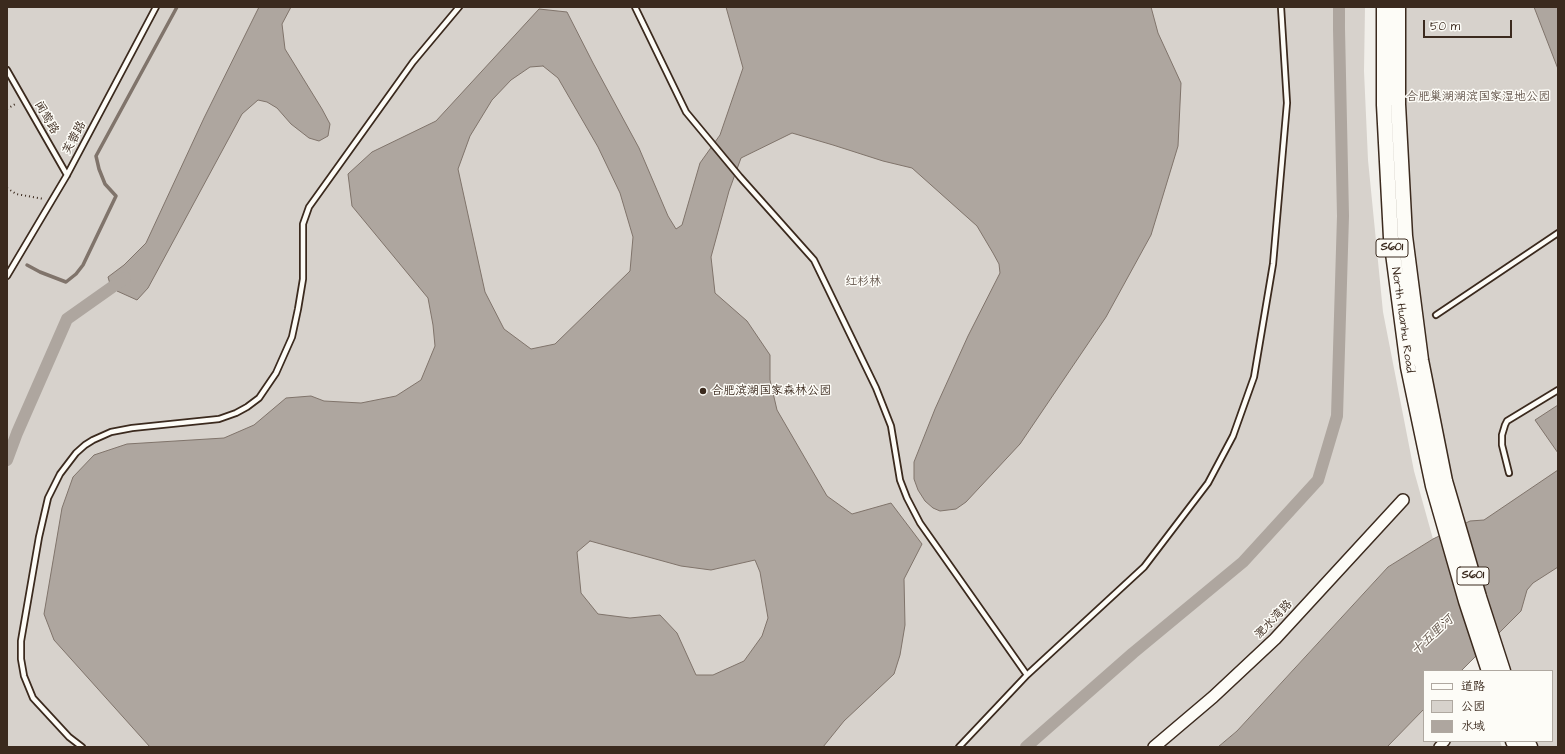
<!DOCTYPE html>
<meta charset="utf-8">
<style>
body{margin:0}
#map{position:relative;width:1565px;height:754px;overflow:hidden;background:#f1efea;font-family:"Architects Daughter","LXGW WenKai TC",sans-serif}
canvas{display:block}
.frame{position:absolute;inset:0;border:8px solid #3b2a1e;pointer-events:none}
.legend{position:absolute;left:1423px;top:670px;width:130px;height:72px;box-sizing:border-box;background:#fdfcf7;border:1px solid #afa8a0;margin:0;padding:5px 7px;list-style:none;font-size:12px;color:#3b2a1e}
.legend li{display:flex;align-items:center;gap:8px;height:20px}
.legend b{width:20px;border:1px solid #afa8a0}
.scale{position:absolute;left:1423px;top:20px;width:89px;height:18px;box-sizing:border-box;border:2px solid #3b2a1e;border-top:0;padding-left:5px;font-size:12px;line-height:14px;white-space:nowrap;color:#3b2a1e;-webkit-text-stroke:3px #fdfcf7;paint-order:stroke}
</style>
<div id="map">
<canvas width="1565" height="754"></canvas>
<div class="frame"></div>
<ul class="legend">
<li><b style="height:5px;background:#fdfcf7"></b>道路</li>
<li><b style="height:11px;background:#d7d2cc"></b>公园</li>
<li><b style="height:11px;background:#aea69f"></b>水域</li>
</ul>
<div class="scale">50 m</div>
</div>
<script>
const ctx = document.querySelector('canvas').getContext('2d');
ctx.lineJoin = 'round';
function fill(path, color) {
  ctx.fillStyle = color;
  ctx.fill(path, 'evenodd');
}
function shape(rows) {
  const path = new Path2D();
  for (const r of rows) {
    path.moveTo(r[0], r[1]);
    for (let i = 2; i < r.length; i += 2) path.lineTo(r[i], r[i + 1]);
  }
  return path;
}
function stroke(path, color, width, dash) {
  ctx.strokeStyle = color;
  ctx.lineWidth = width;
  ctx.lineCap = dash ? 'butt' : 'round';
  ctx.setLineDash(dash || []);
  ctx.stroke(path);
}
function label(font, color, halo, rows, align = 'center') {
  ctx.font = font + ' "Architects Daughter","LXGW WenKai TC",sans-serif';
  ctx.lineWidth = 3;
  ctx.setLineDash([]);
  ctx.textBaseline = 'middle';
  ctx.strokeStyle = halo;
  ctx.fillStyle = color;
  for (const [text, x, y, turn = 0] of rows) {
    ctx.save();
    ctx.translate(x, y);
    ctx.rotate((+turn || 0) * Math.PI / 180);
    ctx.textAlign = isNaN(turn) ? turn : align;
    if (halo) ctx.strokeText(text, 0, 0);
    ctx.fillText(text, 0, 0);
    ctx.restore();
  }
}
const green = shape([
 [7,7,1365,7,1364,71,1368,160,1383,312,1414,471,1433,539,1388,567,1237,731,1218,747,7,747],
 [1398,7,1558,7,1558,747,1530,747,1527,741,1552,741,1552,671,1503,671,1445,481,1405,236],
 [1424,709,1424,741,1500,741,1502,747,1387,747]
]);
const water = shape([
 [259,7,291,7,282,24,285,49,322,109,330,124,328,136,319,141,309,138,291,124,277,108,267,102,258,100,242,114,148,288,137,300,117,291,110,284,108,277,124,265,146,243,204,118,259,7],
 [726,7,1151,7,1158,33,1181,83,1178,146,1151,235,1106,317,1020,444,966,502,956,509,940,511,933,508,925,501,918,490,914,479,914,462,935,409,968,336,1000,273,999,264,993,253,977,226,912,168,883,161,833,145,792,133,741,158,729,191,711,257,715,293,747,321,770,355,770,380,777,410,827,496,852,514,891,503,922,544,904,579,905,625,900,655,894,674,844,721,823,747,150,747,54,640,44,614,62,508,73,477,94,455,127,444,224,438,254,425,286,398,311,396,324,401,361,403,396,396,421,380,435,346,433,325,428,298,352,206,348,174,372,152,436,121,539,9,567,12,593,63,639,148,668,216,676,229,682,225,700,163,720,135,743,68,726,7],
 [543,66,558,78,598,147,620,193,633,237,630,271,555,344,531,349,504,329,485,292,458,169,470,136,492,100,511,80,530,67,543,66],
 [590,541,681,566,711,570,755,560,760,572,768,618,762,636,744,661,713,675,696,675,677,633,660,615,630,618,598,614,581,593,577,552,590,541],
 [1534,7,1558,7,1558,69,1534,7],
 [1558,405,1558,453,1535,420,1558,405],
 [1558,470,1558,567,1533,583,1527,590,1521,611,1461,671,1424,671,1424,709,1387,747,1218,747,1237,731,1388,567,1433,539,1470,521,1484,520,1558,470]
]);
const stream = shape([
 [27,265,40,272,66,282,76,274,83,265,116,196,105,184,99,169,96,156,177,7]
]);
const canal = shape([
 [7,460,17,433,67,319,125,278],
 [1026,747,1133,653,1243,562,1318,480,1337,416,1343,216,1339,29,1339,7]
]);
const path = shape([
 [7,109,17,103],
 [7,188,16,194,44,199]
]);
const service = shape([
 [635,7,686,112,740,177,814,260,876,388,891,426,900,480,907,498,920,523,1027,675,1144,567,1208,483,1233,436,1254,377,1273,264,1287,103,1281,7],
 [7,70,67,175],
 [7,276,67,175,156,7],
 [1436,315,1558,233],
 [1509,473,1502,445,1502,435,1505,425,1507,421,1558,390],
 [82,747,69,737,33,698,24,676,21,659,21,641,39,537,48,498,60,474,76,453,85,445,93,440,111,432,132,428,219,419,236,413,247,407,259,398,276,373,292,337,298,309,303,279,303,224,309,207,413,62,459,7],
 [959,747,1027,675]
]);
const minor = shape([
 [1439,747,1445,741]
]);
const tertiary = shape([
 [1154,747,1213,697,1275,639,1403,500]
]);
const primary = shape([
 [1384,7,1384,105,1391,238,1408,367,1433,486,1466,601,1489,671],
 [1398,7,1398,104,1405,236,1421,360,1445,481,1479,597,1503,671],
 [1513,741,1516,747],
 [1527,741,1530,747]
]);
const markers = [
 [703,391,4,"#3b2a1e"]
];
const shields = [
 [1392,248,32],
 [1473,576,32]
];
const shieldNames = [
 ["S601",1392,248],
 ["S601",1473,576]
];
const parkNames = [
 ["合肥巢湖湖滨国家湿地公园",1478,97],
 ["红杉林",863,282]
];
const streetNames = [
 ["闻莺路",46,118,60],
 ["芙蓉路",75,138,-62],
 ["North Huanhu Road",1402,320,82],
 ["淝水湾路",1274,620,-46]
];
const poiNames = [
 ["合肥滨湖国家森林公园",711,391]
];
const waterNames = [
 ["十五里河",1433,636,-43]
];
fill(green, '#d7d2cc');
fill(water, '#aea69f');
stroke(water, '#80746b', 1);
stroke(stream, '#80746b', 3.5);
stroke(canal, '#aea69f', 12);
stroke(service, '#3b2a1e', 8);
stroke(minor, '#3b2a1e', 12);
stroke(tertiary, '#3b2a1e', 14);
stroke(primary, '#3b2a1e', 17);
stroke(path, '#3b2a1e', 2, [1, 3]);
stroke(service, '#fdfcf7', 4.5);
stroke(minor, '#fdfcf7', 9);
stroke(tertiary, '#fdfcf7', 11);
stroke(primary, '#fdfcf7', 14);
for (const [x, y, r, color] of markers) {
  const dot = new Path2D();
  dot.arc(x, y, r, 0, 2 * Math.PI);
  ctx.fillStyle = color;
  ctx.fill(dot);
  stroke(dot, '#fdfcf7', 1.5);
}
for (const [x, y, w] of shields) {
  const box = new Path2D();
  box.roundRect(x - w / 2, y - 9, w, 18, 3);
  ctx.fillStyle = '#fdfcf7';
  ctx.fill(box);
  stroke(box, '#3b2a1e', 1);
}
label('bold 11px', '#3b2a1e', null, shieldNames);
label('12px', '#62544a', '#fdfcf7', parkNames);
label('12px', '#3b2a1e', '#fdfcf7', streetNames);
label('12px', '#3b2a1e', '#fdfcf7', poiNames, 'left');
label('italic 13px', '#63554b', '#fdfcf7', waterNames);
</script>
